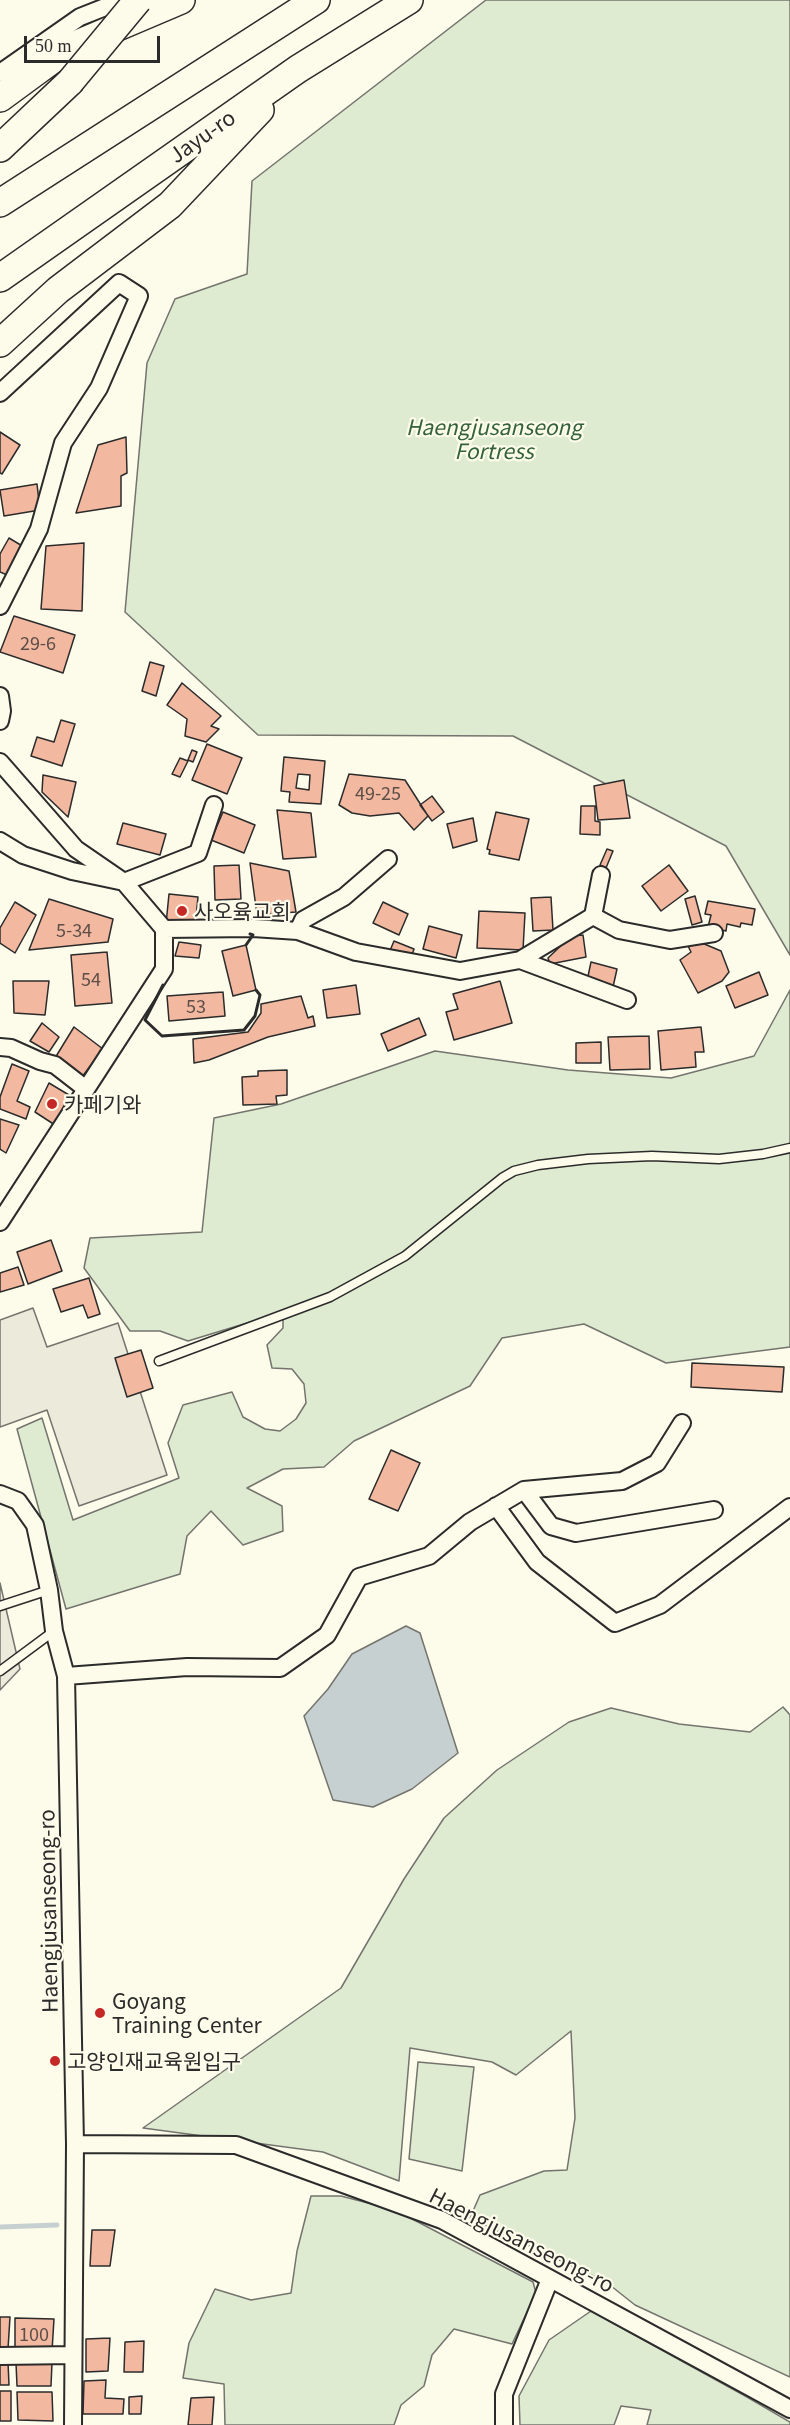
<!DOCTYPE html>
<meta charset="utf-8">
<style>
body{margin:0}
#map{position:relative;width:790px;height:2425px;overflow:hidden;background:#fdfbea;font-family:Georgia,serif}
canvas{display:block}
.scale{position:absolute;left:24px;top:36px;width:136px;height:27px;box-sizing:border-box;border:3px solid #2b2b2b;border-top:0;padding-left:8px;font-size:18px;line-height:21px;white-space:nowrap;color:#2b2b2b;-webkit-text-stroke:4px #fdfbea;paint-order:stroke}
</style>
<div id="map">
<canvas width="790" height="2425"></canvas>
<div class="scale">50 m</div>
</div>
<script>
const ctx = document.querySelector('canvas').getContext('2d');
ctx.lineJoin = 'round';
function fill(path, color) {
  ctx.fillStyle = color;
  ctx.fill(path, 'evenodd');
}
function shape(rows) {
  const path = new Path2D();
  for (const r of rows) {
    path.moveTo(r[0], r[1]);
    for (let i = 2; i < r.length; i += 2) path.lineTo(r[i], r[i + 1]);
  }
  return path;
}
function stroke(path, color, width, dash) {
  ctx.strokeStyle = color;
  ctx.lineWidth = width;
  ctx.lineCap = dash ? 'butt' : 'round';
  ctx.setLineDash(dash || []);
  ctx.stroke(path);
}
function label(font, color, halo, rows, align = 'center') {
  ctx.font = font + ' Georgia,"Noto Sans KR",serif';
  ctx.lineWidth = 4.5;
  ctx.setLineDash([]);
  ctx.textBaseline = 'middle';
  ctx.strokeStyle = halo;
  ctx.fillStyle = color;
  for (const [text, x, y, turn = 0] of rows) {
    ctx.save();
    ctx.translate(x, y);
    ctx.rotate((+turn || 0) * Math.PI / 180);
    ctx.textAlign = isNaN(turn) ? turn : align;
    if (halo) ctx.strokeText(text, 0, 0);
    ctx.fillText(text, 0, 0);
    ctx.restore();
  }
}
const green = shape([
 [486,0,790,0,790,955,726,846,513,736,258,735,125,612,147,363,175,299,247,274,252,181,486,0],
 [790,990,790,1347,666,1363,584,1324,502,1338,470,1386,354,1441,324,1467,283,1469,247,1488,282,1506,283,1531,243,1545,211,1511,187,1536,180,1574,66,1609,17,1429,42,1418,73,1520,179,1478,168,1443,183,1405,232,1392,243,1417,265,1429,280,1431,296,1419,306,1403,304,1384,292,1369,272,1368,267,1345,283,1328,283,1312,188,1341,160,1331,130,1331,84,1268,90,1238,202,1232,214,1118,281,1104,435,1051,568,1070,671,1078,754,1056,790,990],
 [783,1707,790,1715,790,2377,635,2305,606,2282,470,2218,480,2195,544,2171,567,2170,575,2118,571,2031,516,2075,492,2062,410,2048,399,2181,323,2152,143,2128,341,1988,404,1879,444,1818,497,1770,569,1722,611,1708,679,1724,750,1732,783,1707],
 [418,2062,474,2067,462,2171,409,2159,418,2062],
 [311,2196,341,2196,395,2210,533,2282,536,2293,512,2344,454,2329,432,2355,424,2386,401,2405,394,2425,225,2425,224,2384,183,2378,189,2343,215,2289,251,2300,291,2293,297,2251,311,2196],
 [591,2311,747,2397,790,2422,790,2425,647,2425,651,2410,621,2406,614,2425,520,2425,519,2396,549,2340,591,2311]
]);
const parking = shape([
 [33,1308,47,1347,118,1323,167,1475,79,1506,47,1410,0,1427,0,1320,33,1308],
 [0,1583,20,1669,0,1690,0,1583]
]);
const water = shape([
 [406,1626,420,1633,458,1753,412,1789,373,1807,333,1800,304,1716,328,1689,352,1654,406,1626]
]);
const stream = shape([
 [0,2227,57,2225]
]);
const building = shape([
 [0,432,20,445,2,474,0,473,0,432],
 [126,437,127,473,121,476,121,506,76,513,98,445,126,437],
 [37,484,40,510,4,516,0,490,37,484],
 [9,538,24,547,7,575,0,572,0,554,9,538],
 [84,543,82,611,41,609,46,546,84,543],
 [14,616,75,635,63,673,0,652,14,616],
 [150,662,164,666,156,696,142,691,150,662],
 [182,683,221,716,211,726,219,729,206,742,185,736,187,719,167,705,182,683],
 [61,720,75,724,62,766,31,756,37,737,54,742,61,720],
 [207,744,242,758,227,794,192,780,207,744],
 [192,750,197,752,193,762,188,760,192,750],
 [284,757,325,761,321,804,289,802,290,792,281,791,284,757],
 [298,774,310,775,309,790,296,788,298,774],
 [180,758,188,761,180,777,172,774,180,758],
 [349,774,405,780,428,816,414,830,399,813,370,816,352,813,339,805,349,774],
 [43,775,76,782,68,817,42,792,43,775],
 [624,780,630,818,598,820,594,786,624,780],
 [432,796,444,812,432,821,420,805,432,796],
 [581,806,595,806,595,821,600,822,600,835,580,834,581,806],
 [277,810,311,813,316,857,283,859,277,810],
 [223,812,255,825,244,853,211,840,223,812],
 [496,812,529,819,519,860,489,854,490,850,487,849,496,812],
 [473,818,477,841,453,848,447,824,473,818],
 [123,823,166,834,160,855,117,844,123,823],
 [607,849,613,851,606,868,600,865,607,849],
 [250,863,289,871,296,912,257,915,250,863],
 [239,865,241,899,215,900,214,866,239,865],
 [669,865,688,891,661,911,642,886,669,865],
 [169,894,198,897,195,927,166,924,169,894],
 [695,896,702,922,692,925,685,899,695,896],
 [551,897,553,930,533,931,531,898,551,897],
 [49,899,113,919,108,942,29,950,49,899],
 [708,901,755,909,752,925,741,923,740,927,727,924,726,931,708,927,711,915,705,914,708,901],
 [15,902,36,915,15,953,0,943,0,928,15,902],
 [383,902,408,914,399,935,373,923,383,902],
 [479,911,525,913,523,950,477,948,479,911],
 [429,926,462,935,456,958,423,949,429,926],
 [583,935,586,957,550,964,548,958,571,936,583,935],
 [394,941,414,949,410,961,389,953,394,941],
 [179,942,201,945,199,958,175,956,179,942],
 [702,943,721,951,729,972,722,981,698,993,680,960,691,952,688,946,702,943],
 [246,945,256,990,233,996,222,951,246,945],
 [107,952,112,1003,75,1006,71,955,107,952],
 [591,962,617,969,613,987,587,981,591,962],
 [759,972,768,995,735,1008,726,986,759,972],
 [13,981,49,981,45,1015,14,1013,13,981],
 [500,981,512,1023,454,1040,446,1012,458,1009,453,994,500,981],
 [356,985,360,1014,327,1018,323,990,356,985],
 [223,992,225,1016,169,1021,167,996,223,992],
 [301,996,308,1018,313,1016,315,1026,268,1037,209,1060,194,1063,193,1039,248,1032,261,1013,261,1004,301,996],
 [419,1018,426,1035,388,1051,381,1034,419,1018],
 [42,1023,59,1037,49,1052,30,1041,42,1023],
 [74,1027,103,1049,82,1077,55,1058,74,1027],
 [701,1027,704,1052,695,1052,696,1067,661,1070,658,1031,701,1027],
 [649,1036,650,1069,610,1070,608,1037,649,1036],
 [601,1042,601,1063,576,1063,576,1043,601,1042],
 [12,1064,29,1071,17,1101,30,1107,26,1119,0,1109,0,1097,12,1064],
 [287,1070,287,1095,276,1096,277,1104,243,1105,242,1077,258,1076,258,1071,287,1070],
 [49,1083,69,1095,55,1125,35,1112,49,1083],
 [0,1119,19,1125,6,1153,0,1149,0,1119],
 [51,1240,62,1271,28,1284,17,1252,51,1240],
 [18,1267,24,1285,0,1292,0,1273,18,1267],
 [89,1278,100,1314,88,1318,83,1305,61,1312,53,1289,89,1278],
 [141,1350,153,1388,127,1397,115,1358,141,1350],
 [692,1363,784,1367,782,1392,691,1387,692,1363],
 [391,1450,420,1463,398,1511,369,1499,391,1450],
 [92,2230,115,2230,110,2266,90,2266,92,2230],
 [0,2317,10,2317,8,2349,0,2349,0,2317],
 [15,2318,54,2319,52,2351,15,2350,15,2318],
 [110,2338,108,2371,86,2372,86,2339,110,2338],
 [144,2341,143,2372,124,2372,125,2342,144,2341],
 [0,2362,8,2362,9,2385,0,2385,0,2362],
 [16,2363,52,2363,51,2386,17,2386,16,2363],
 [106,2380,105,2398,124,2399,123,2414,83,2414,84,2381,106,2380],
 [0,2391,11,2391,11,2421,0,2421,0,2391],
 [17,2392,52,2392,53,2421,18,2420,17,2392],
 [142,2396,141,2414,129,2414,129,2397,142,2396],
 [214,2397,212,2425,188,2425,191,2398,214,2397]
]);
const service = shape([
 [159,1361,330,1297,405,1256,502,1178,514,1171,538,1165,588,1159,652,1156,719,1159,763,1154,790,1148],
 [0,1606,49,1590],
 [0,1671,54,1631]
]);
const minor = shape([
 [0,73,80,17,123,0],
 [0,393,119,283,139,296,99,388,63,443,39,529,0,606],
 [0,696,2,711,0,721],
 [0,762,76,849,124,882,164,929,164,969,0,1222],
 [0,841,23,855,72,871,124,882,198,853,214,805],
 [593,916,601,875],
 [164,929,253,928,298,931,356,952,460,971,520,960,593,916,619,930,670,940,714,933],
 [298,931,303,920,344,897,388,859],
 [520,960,627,1000],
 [0,1047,11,1048,40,1061,55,1065,86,1089],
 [524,1490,551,1526,576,1533,714,1510],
 [0,1494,18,1501,35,1525,49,1590,54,1631,66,1676,75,2144,73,2425],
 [496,1506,537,1562,615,1623,660,1605,790,1507],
 [66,1676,187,1667,280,1668,327,1635,359,1577,429,1556,470,1522,524,1490,622,1481,657,1463,682,1423],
 [75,2144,236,2145,442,2220,790,2409],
 [0,2356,73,2355],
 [504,2425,504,2394,550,2279]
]);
const trunk = shape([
 [0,98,68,48,181,0],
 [0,148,70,82],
 [0,203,316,0],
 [0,278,298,69,409,0],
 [0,343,58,290,170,205,260,110]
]);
const trunkBridge = shape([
 [70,82,138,0]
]);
const wall = shape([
 [246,945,253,935,250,934],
 [163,985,145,1020,162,1036,244,1030,255,1016,260,995,256,990]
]);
const markers = [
 [182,911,6,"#c62828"],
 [52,1104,6,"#c62828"],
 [100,2013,6,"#c62828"],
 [55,2061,6,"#c62828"]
];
const numberNames = [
 ["29-6",38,643],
 ["49-25",378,793],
 ["5-34",74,930],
 ["54",91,979],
 ["53",196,1006],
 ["100",34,2334]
];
const streetNames = [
 ["Jayu-ro",202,136,-35],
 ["Haengjusanseong-ro",48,1911,-91],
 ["Haengjusanseong-ro",522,2240,27]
];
const parkNames = [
 ["Haengjusanseong",494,427],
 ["Fortress",494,451]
];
const poiNames = [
 ["사오육교회",194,911],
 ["카페기와",64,1104],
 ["Goyang",112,2001],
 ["Training Center",112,2025],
 ["고양인재교육원입구",67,2061]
];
fill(green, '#deebd1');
stroke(green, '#74746e', 1.5);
fill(parking, '#eceadb');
stroke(parking, '#74746e', 1.5);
fill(water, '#c7d0d0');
stroke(water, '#74746e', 1.5);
stroke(stream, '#c7d0d0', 5);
fill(building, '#f2b8a0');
stroke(building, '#2b2b2b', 1.5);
stroke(service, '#2b2b2b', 11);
stroke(minor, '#2b2b2b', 20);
stroke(trunk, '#2b2b2b', 30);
stroke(service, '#fdfbea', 8);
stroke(minor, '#fdfbea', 16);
stroke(trunk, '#fdfbea', 27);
stroke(trunkBridge, '#2b2b2b', 30, []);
stroke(trunkBridge, '#fdfbea', 27);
stroke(wall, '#2b2b2b', 3);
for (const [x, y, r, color] of markers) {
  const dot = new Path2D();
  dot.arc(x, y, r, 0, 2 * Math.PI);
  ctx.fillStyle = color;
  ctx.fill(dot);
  stroke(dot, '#fdfbea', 2);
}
label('18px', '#5d4e48', null, numberNames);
label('21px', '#2b2b2b', '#fdfbea', streetNames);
label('italic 21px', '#34623c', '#fdfbea', parkNames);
label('21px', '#2b2b2b', '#fdfbea', poiNames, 'left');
</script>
